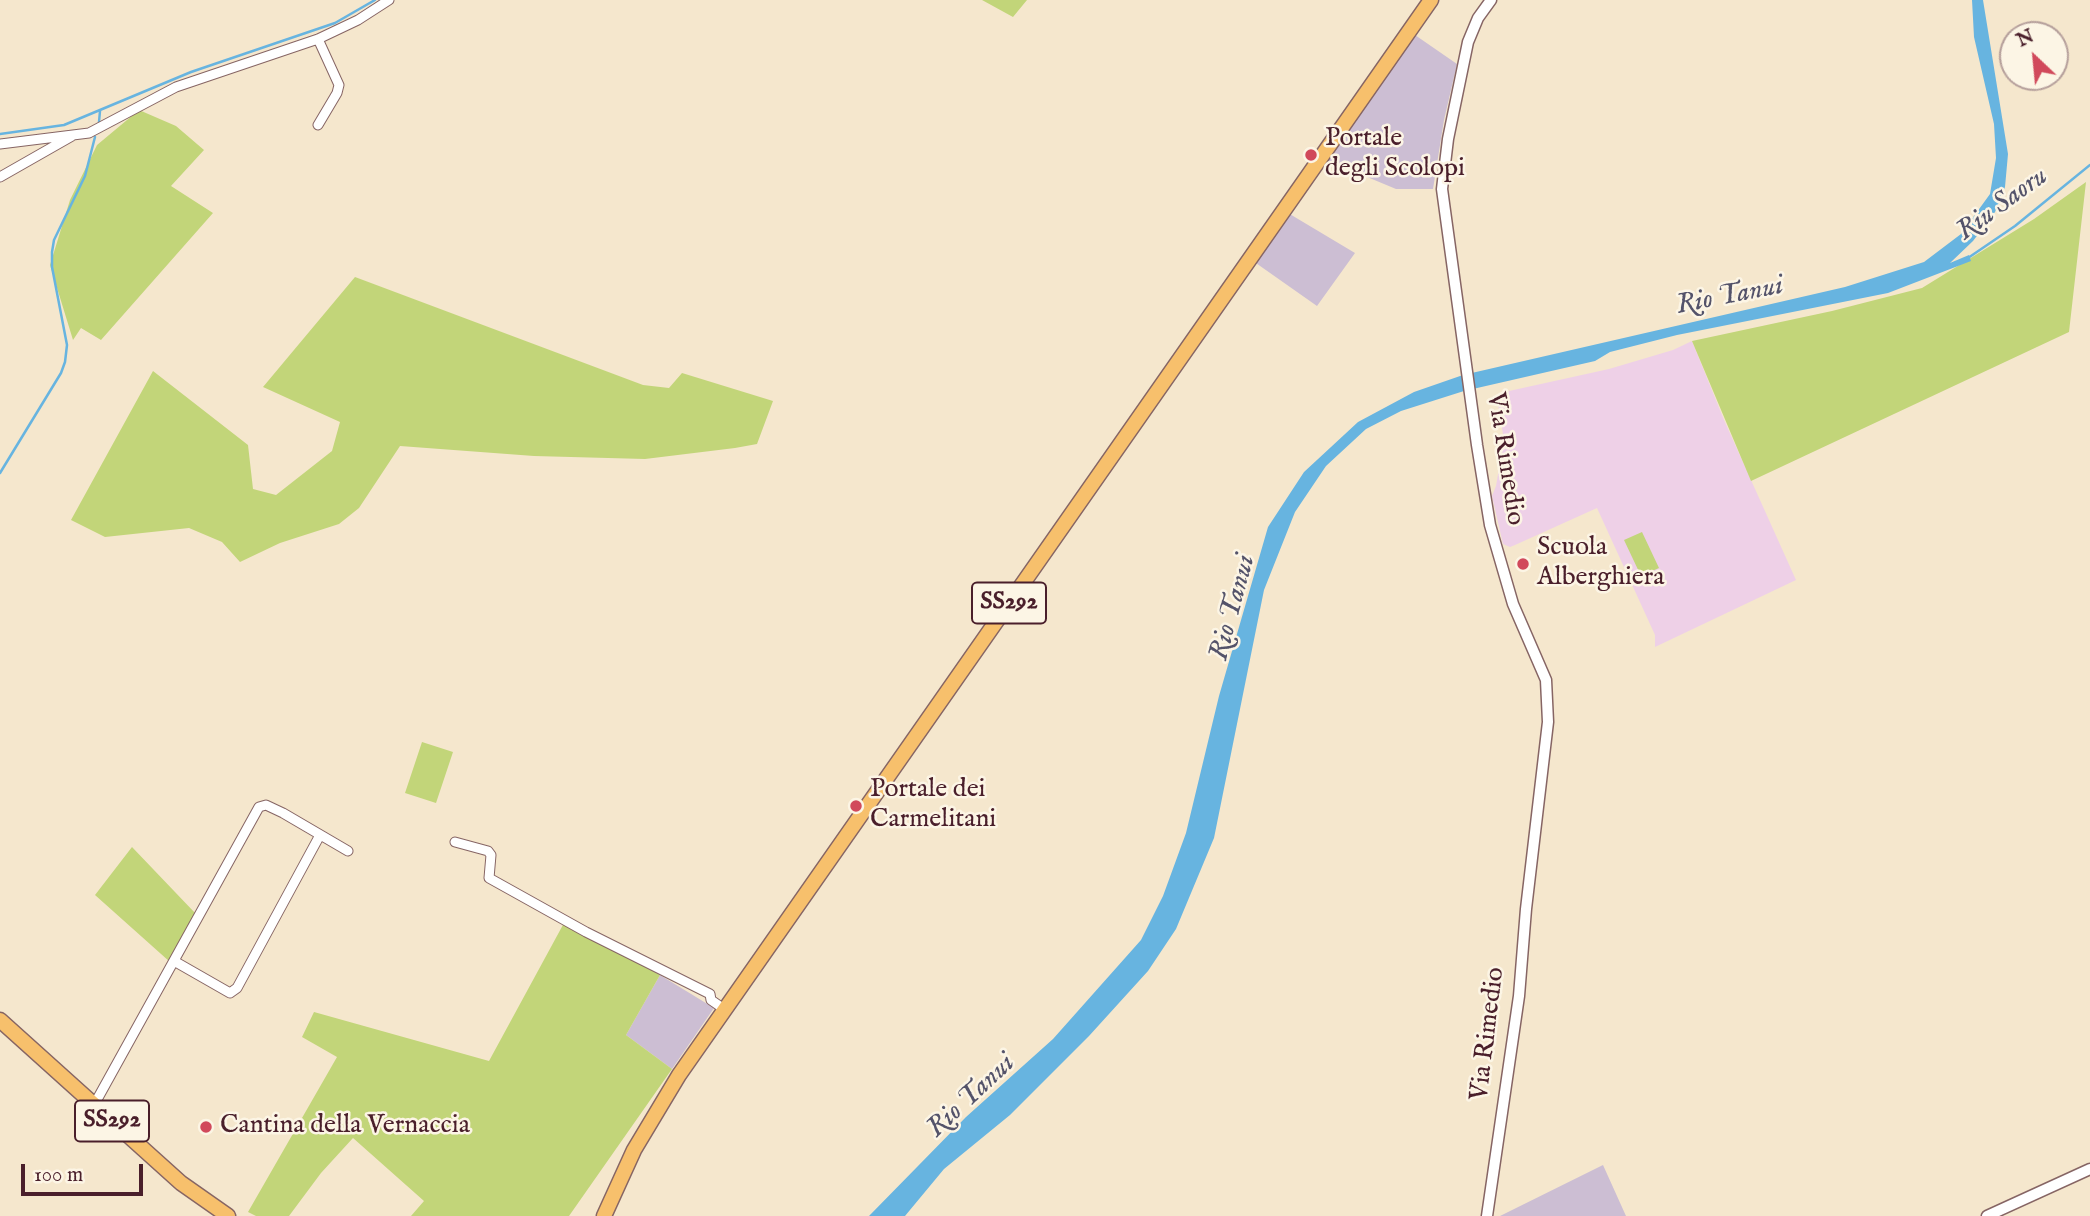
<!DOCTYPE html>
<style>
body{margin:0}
#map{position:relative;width:2090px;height:1216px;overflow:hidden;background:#f5e7cd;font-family:"IM FELL English",serif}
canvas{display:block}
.north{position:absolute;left:1999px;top:21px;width:70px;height:70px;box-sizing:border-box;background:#fcf5e5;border:2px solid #b59f9b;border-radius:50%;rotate:334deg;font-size:19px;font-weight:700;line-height:28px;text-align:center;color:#4a1f2b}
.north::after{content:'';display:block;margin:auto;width:24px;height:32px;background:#d1495b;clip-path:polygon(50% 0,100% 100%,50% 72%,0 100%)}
.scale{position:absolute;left:21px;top:1164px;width:122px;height:32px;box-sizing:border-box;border:4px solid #4a1f2b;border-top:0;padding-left:9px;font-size:21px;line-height:24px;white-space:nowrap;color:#4a1f2b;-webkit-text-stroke:5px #fcf5e5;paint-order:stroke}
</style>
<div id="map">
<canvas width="2090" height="1216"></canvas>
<div class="north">N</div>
<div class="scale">100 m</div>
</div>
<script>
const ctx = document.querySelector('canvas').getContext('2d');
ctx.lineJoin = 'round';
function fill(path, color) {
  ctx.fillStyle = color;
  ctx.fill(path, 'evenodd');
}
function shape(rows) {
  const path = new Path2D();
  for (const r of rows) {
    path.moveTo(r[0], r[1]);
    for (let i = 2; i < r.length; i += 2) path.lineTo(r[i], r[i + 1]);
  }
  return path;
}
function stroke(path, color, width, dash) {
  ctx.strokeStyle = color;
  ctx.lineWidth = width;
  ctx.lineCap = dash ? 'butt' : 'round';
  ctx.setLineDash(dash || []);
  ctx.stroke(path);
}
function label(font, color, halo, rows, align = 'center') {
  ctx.font = font + ' "IM FELL English",serif';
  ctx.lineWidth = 5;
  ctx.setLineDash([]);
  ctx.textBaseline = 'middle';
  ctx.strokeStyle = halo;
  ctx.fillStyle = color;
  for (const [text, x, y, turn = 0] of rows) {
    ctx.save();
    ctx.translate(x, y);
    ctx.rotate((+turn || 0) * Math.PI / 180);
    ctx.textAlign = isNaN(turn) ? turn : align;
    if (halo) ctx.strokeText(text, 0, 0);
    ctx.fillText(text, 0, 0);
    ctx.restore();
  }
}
const built = shape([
 [1692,341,1724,420,1796,580,1655,647,1655,635,1597,508,1515,545,1510,547,1503,544,1492,496,1496,486,1504,440,1497,398,1509,391,1609,369,1673,350]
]);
const industrial = shape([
 [1415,35,1457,64,1444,120,1433,189,1396,189,1324,159],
 [1288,213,1355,253,1317,306,1253,261],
 [660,975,714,1008,672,1069,626,1035],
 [1603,1165,1626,1216,1500,1216]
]);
const green = shape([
 [982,0,1027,0,1013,17],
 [139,110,176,126,204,150,171,186,213,213,101,340,81,328,73,340,50,265,70,200,97,145],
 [2086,182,2069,332,1751,481,1692,341,1832,311,1922,288,2034,219],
 [355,277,643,385,669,388,682,373,773,401,757,444,735,448,645,459,534,456,400,446,359,508,339,524,280,543,240,562,222,542,189,528,105,537,71,520,153,371,248,445,253,489,276,495,332,451,340,422,263,387],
 [1642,532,1659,568,1641,576,1624,540],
 [422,742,453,752,436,803,405,793],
 [132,847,196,914,170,962,95,895],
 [564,923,660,975,626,1035,672,1069,569,1216,411,1216,424,1201,353,1138,321,1173,289,1216,256,1216,248,1212,337,1057,302,1037,314,1012,489,1061]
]);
const water = shape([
 [1972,0,1983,0,2008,154,2005,187,1995,212,1973,241,1950,263,1969,255,1971,261,1888,293,1677,335,1610,352,1595,361,1464,391,1401,411,1366,429,1326,466,1295,512,1264,590,1214,838,1176,929,1148,971,1089,1036,1010,1115,944,1169,905,1216,869,1216,966,1117,1053,1039,1141,940,1163,896,1186,833,1219,696,1268,527,1304,472,1358,422,1414,392,1463,375,1845,287,1924,262,1961,234,1990,194,1996,158,1994,124,1974,37]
]);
const stream = shape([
 [99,122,100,111],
 [0,134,64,125,191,72,335,23,375,0],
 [1968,258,2015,226,2090,165],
 [0,473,61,373,65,362,67,345,52,267,52,252,54,240,85,176,95,137]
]);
const minor = shape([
 [318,125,337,93,339,85,318,39],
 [0,144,89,133,176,87,318,39,358,20,389,0],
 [0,177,72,136],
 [455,842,488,851,491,855,489,878,586,932,710,994,711,1000,724,1009],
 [174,961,230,993,237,988,320,835],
 [94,1105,259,807,266,805,283,813,348,851]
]);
const tertiary = shape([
 [1487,1216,1519,996,1526,909,1548,722,1546,680,1513,604,1490,525,1477,445,1442,189,1448,139,1468,42,1478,18,1491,0],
 [1987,1216,2090,1169]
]);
const primary = shape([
 [0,1020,181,1183,228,1216],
 [604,1216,634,1150,679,1075,1431,0]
]);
const markers = [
 [1311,155,7,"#d1495b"],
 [1523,564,7,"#d1495b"],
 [856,806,7,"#d1495b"],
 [206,1127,7,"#d1495b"]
];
const shields = [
 [1009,603,74],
 [112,1121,74]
];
const shieldNames = [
 ["SS292",1009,603],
 ["SS292",112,1121]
];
const poiNames = [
 ["Portale",1325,140],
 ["degli Scolopi",1325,170],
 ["Scuola",1537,549],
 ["Alberghiera",1537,579],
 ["Portale dei",870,791],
 ["Carmelitani",870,821],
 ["Cantina della Vernaccia",220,1127]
];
const streetNames = [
 ["Via Rimedio",1504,459,81],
 ["Via Rimedio",1489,1034,-83]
];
const waterNames = [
 ["Riu Saoru",2003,205,-36],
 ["Rio Tanui",1730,297,-11],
 ["Rio Tanui",1234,608,-75],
 ["Rio Tanui",972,1097,-43]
];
fill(built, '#eed0e7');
fill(industrial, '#ccbed3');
fill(green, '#c2d579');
fill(water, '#67b4e0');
stroke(stream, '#67b4e0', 2.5);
stroke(minor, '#866564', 11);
stroke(tertiary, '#866564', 13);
stroke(primary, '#866564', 17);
stroke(minor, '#fff', 9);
stroke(tertiary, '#fff', 10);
stroke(primary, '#f7c06c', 14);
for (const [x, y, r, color] of markers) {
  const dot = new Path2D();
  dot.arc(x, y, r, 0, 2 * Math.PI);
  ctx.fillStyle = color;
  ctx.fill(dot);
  stroke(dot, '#fcf5e5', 2.5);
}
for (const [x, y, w] of shields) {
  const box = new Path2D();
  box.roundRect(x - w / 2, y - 20.5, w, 41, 5);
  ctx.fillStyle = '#fcf5e5';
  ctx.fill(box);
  stroke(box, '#4a1f2b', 2);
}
label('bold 24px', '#4a1f2b', null, shieldNames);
label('26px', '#4a1f2b', '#fcf5e5', poiNames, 'left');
label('26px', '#4a1f2b', '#fcf5e5', streetNames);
label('italic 28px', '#54536a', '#fcf5e5', waterNames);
</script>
